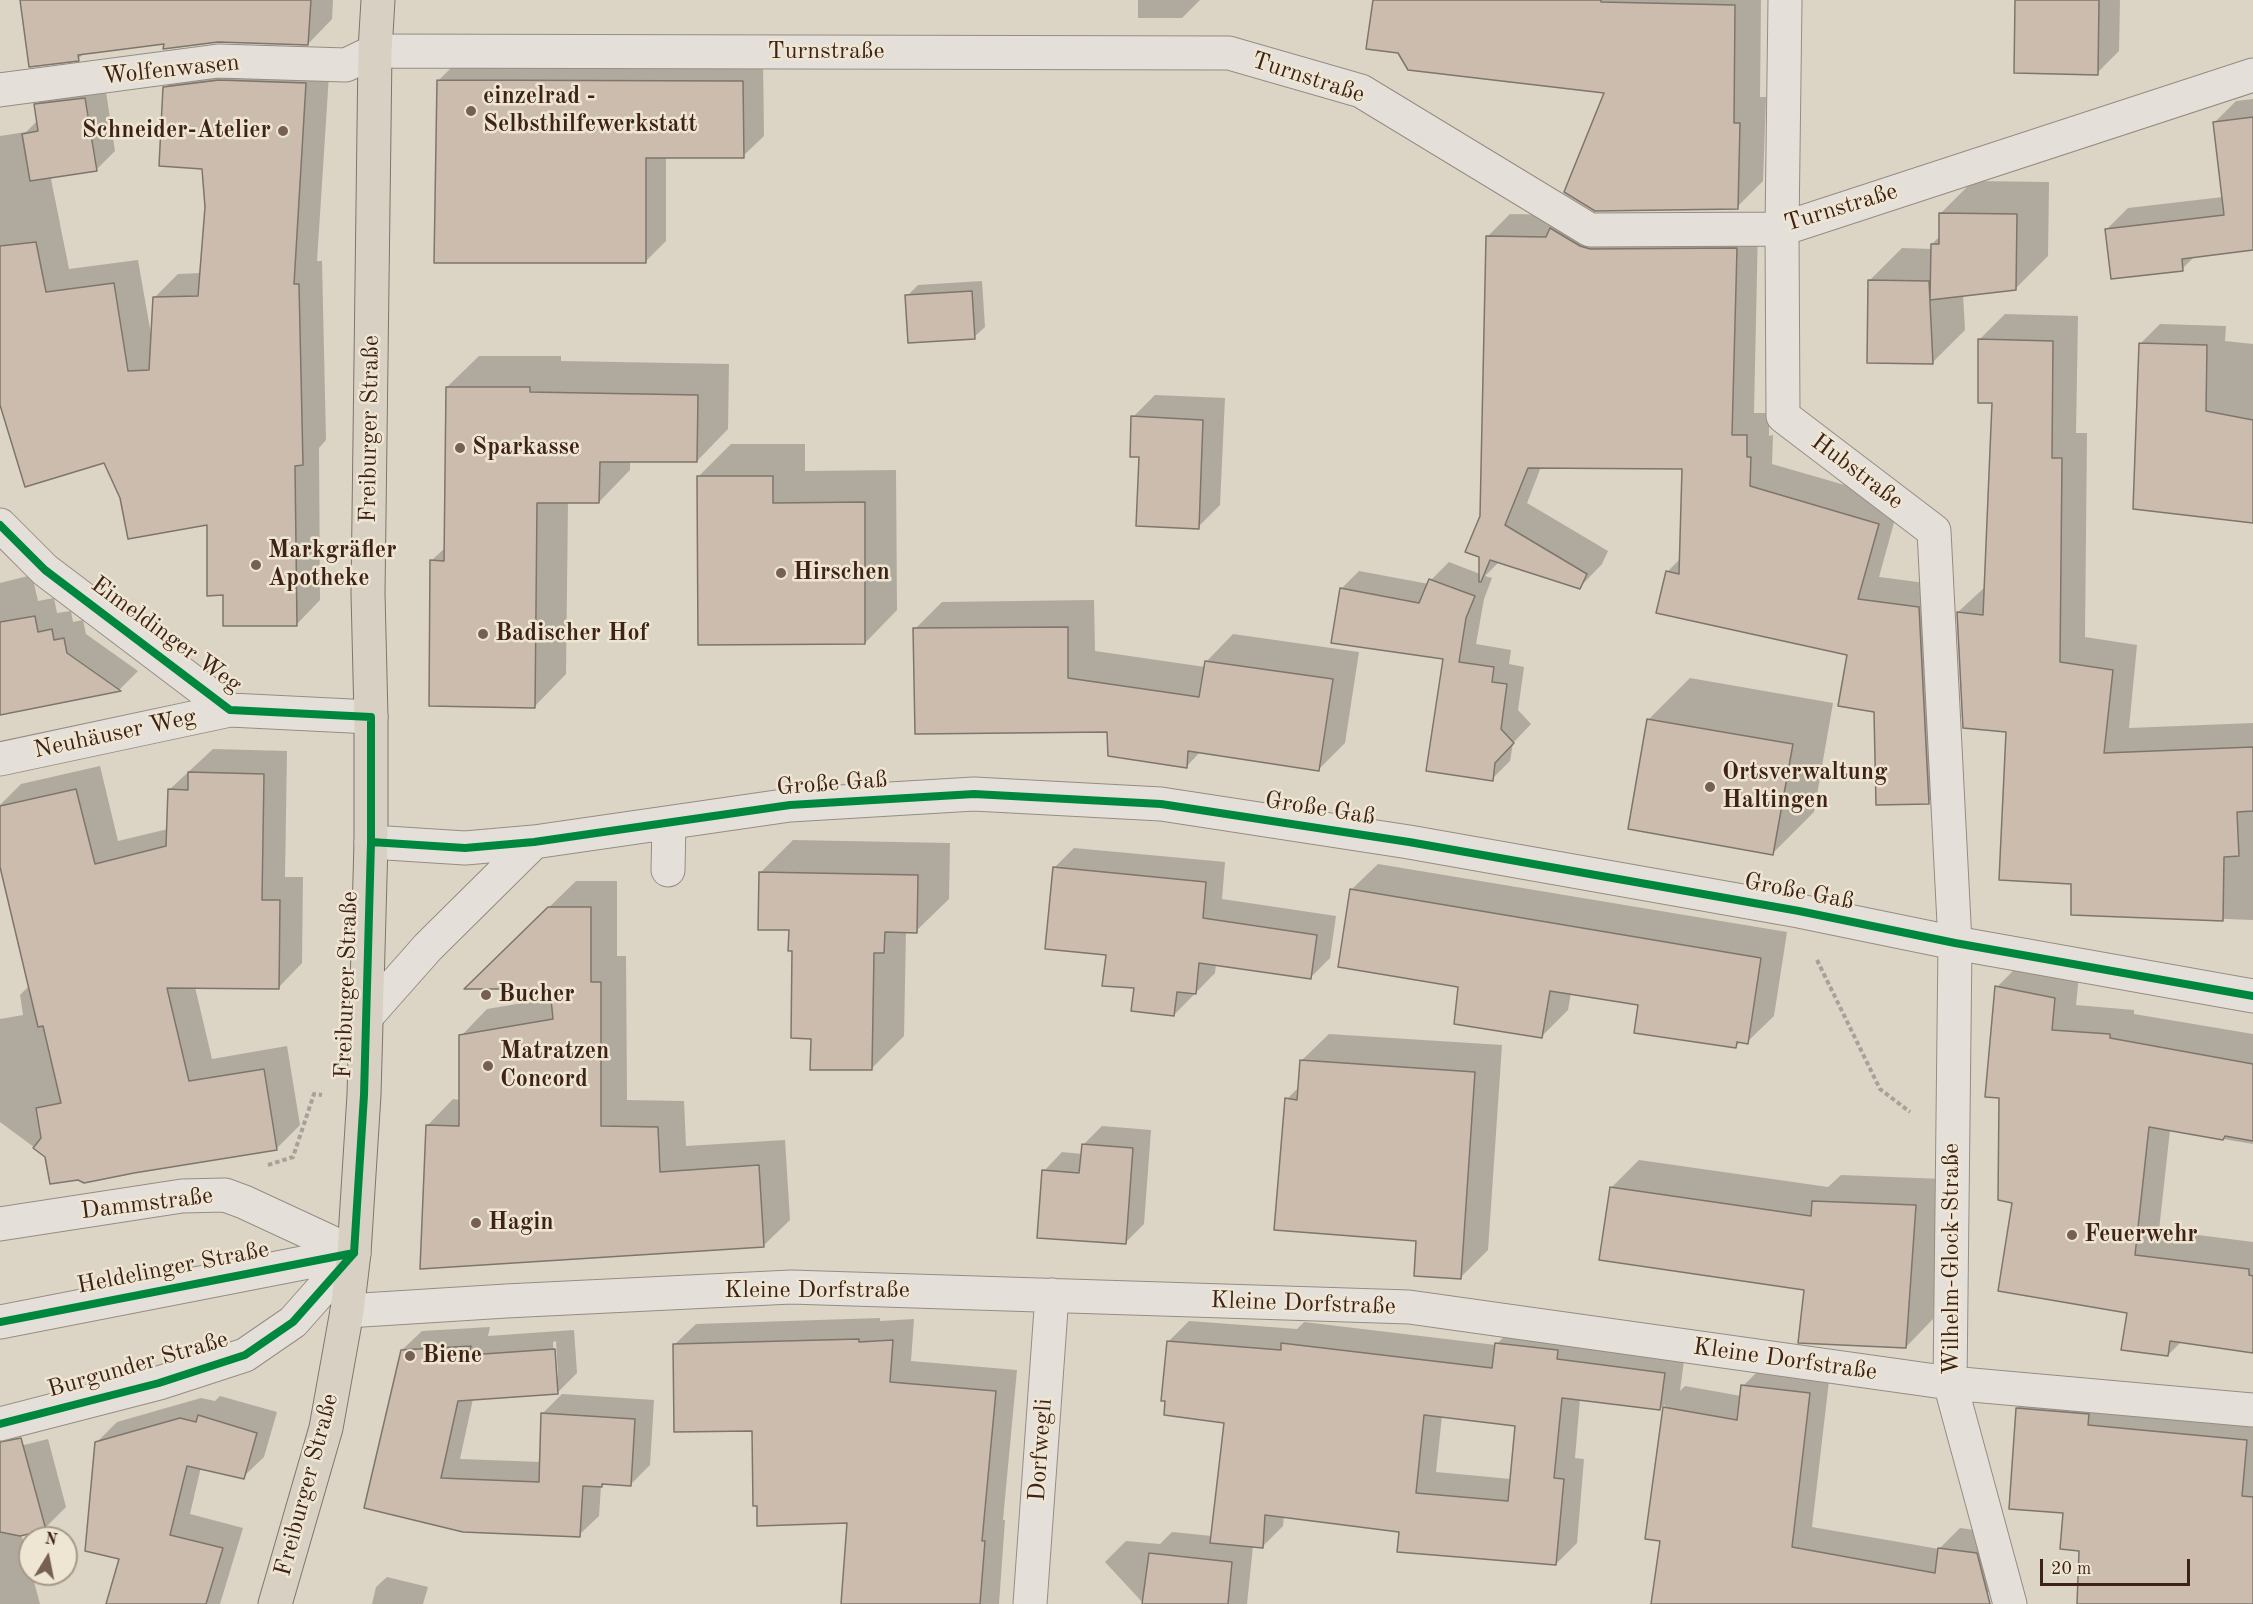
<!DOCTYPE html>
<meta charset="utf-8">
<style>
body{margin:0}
#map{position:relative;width:2253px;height:1604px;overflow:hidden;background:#dcd4c5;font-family:"Old Standard TT",serif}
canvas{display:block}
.north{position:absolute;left:18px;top:1526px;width:60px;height:60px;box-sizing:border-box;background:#eee6d3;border:2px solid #a89888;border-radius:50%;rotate:10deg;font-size:16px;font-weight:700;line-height:24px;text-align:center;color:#3f2217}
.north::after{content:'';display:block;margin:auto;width:21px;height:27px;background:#766054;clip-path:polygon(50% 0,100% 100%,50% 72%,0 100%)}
.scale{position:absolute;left:2040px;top:1559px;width:150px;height:27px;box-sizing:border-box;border:3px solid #3f2217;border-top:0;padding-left:8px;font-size:18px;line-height:21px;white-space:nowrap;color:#3f2217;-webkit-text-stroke:4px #eee6d3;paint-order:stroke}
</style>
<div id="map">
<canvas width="2253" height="1604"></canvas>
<div class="north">N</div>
<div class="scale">20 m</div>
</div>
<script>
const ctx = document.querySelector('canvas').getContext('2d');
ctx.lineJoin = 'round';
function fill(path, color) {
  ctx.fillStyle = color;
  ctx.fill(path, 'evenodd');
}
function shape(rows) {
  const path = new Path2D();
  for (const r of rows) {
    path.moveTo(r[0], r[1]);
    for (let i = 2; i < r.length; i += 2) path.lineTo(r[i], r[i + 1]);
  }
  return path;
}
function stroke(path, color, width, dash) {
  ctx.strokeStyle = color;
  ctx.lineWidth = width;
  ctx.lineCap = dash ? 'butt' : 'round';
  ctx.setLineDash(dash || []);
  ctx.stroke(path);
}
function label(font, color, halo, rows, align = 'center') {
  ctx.font = font + ' "Old Standard TT",serif';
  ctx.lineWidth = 5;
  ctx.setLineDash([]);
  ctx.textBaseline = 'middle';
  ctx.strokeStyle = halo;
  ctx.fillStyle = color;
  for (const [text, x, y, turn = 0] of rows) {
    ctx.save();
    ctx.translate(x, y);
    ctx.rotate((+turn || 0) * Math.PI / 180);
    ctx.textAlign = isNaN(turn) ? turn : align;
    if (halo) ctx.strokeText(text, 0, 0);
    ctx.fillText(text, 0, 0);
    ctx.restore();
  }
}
const shadow = shape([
 [21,0,333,0,332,19,308,44,218,41,165,42,85,52,78,59],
 [1138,0,1200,0,1182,18,1138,18],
 [1375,0,1761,0,1760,97,1766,97,1763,181,1736,208,1606,91],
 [2016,0,2120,0,2119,51,2097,73],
 [330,59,317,261,322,261,326,440,319,448,320,600,297,624,224,593,208,523,122,498,105,461,0,401,0,136,26,132,38,120,36,105,55,86,104,79,115,151,96,170,54,176,51,179,69,269,138,260,152,340,154,298,178,274,201,273,206,207,204,167,165,88,189,64],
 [459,60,763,61,764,136,743,156,666,156,666,241,645,262,438,81],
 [2253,99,2253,249,2196,255,2182,269,2107,229,2128,208,2223,197,2214,123,2236,101],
 [1973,181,2049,182,2048,256,2016,288,1963,294,1965,330,1932,363,1869,281,1902,248,1932,249,1932,244,1940,236,1940,214],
 [1510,214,1565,215,1603,224,1758,226,1754,413,1769,413,1769,436,1773,435,1772,464,1900,501,1879,577,1941,585,1951,780,1928,802,1876,711,1848,654,1668,571,1681,558,1683,468,1541,467,1527,503,1608,551,1602,564,1580,587,1500,561,1485,576,1492,578,1484,599,1476,644,1511,650,1509,664,1524,667,1518,710,1531,724,1513,743,1510,761,1492,779,1444,658,1341,589,1359,571,1429,584,1431,580,1449,562,1480,574,1488,236],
 [982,281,985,327,974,337,907,296,918,285],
 [2005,314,2078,316,2076,433,2087,433,2085,637,2137,645,2129,728,2253,723,2253,920,2072,913,2073,882,1958,612,1985,587,1994,401,1979,340],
 [2160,324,2226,326,2225,341,2253,344,2253,522,2140,344],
 [479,356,561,356,561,361,729,364,728,429,697,461,630,461,630,470,599,502,568,502,566,674,535,706,431,561,446,547,447,387],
 [1155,395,1225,398,1220,505,1198,527,1140,456,1133,417],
 [731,444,805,444,805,471,896,470,897,610,865,643,699,476],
 [32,575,38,601,54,598,57,613,71,611,73,622,83,620,86,634,138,671,120,689,0,714,0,583],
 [1094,600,1095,651,1205,667,1206,662,1233,634,1359,652,1345,743,1318,770,1201,751,1187,766,1109,730,915,629,942,602],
 [1690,678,1833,703,1814,812,1773,853,1630,828,1649,719],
 [213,749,287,751,285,877,303,877,302,963,279,987,195,987,212,1059,287,1046,300,1125,276,1149,46,1156,0,1122,0,1019,23,1015,20,995,30,985,0,861,0,805,21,784,100,766,118,841,168,829,169,790],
 [793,840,950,843,949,899,916,931,906,931,904,1036,871,1069,813,1038,790,929,760,873],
 [1074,848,1225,862,1222,899,1336,916,1330,958,1310,978,1216,964,1215,973,1174,1015,1135,987,1107,954,1054,868],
 [1378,864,1787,932,1774,1016,1747,1042,1741,1041,1735,1047,1640,1003,1571,993,1568,1010,1542,1036,1460,986,1351,890],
 [576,881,617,881,617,956,626,956,627,1100,684,1101,686,1146,785,1140,790,1220,763,1246,427,1126,453,1099,460,1100,461,1036,487,1009,553,998,552,988,492,963],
 [2022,962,2079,974,2076,1005,2134,1010,2134,1014,2253,1034,2253,1144,2170,1130,2159,1230,2253,1242,2253,1351,2182,1341,2168,1355,2128,1311,2013,1202,2000,1097,1997,987],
 [1329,1034,1502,1045,1488,1250,1461,1277,1418,1240,1287,1099,1300,1086,1301,1061],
 [1102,1126,1151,1130,1144,1224,1125,1243,1044,1171,1062,1152,1082,1154,1083,1145],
 [1639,1160,1828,1187,1841,1175,1943,1179,1933,1319,1906,1347,1806,1288,1611,1188],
 [880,1318,880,1321,914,1319,911,1361,1017,1370,1003,1520,1005,1520,999,1604,842,1604,848,1522,754,1429,674,1345,696,1324],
 [1189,1321,1297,1329,1304,1322,1496,1345,1517,1323,1685,1353,1680,1391,1685,1386,1741,1396,1743,1386,1764,1365,1830,1372,1812,1527,1939,1549,1960,1528,1997,1533,2008,1573,1988,1593,1948,1587,1945,1604,1653,1604,1662,1539,1658,1451,1665,1404,1660,1409,1580,1399,1575,1458,1584,1459,1577,1543,1556,1564,1401,1531,1284,1516,1283,1526,1262,1547,1253,1546,1247,1604,1144,1604,1105,1562,1126,1541,1160,1544,1172,1532,1212,1536,1226,1421,1168,1342],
 [1442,1416,1517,1425,1511,1479,1436,1472],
 [490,1327,488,1336,574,1330,577,1373,557,1393,473,1399,460,1459,541,1462,542,1414,562,1394,654,1400,650,1465,631,1484,604,1483,601,1486,599,1516,579,1535,366,1507,402,1350,422,1331],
 [556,1341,558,1377,555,1377,553,1342],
 [2039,1387,2253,1418,2253,1604,2079,1604,2081,1549,2017,1408],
 [220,1396,277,1412,264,1457,243,1477,201,1467,190,1514,243,1528,220,1604,131,1604,96,1443,117,1422,201,1398,215,1401],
 [48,1439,66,1507,45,1528,21,1534,30,1566,30,1574,32,1574,40,1604,0,1604,0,1451],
 [387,1577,428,1587,423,1604,372,1604,376,1587]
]);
const building = shape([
 [20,0,311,0,308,45,218,42,163,49,164,44,78,55,79,61,29,67,20,0],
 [1373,0,1601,0,1601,2,1735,5,1734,123,1740,123,1738,209,1595,211,1564,192,1604,93,1408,70,1398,53,1366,49,1373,0],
 [2015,0,2099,0,2098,75,2014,73,2015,0],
 [219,80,306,83,294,284,299,284,303,465,295,466,297,626,223,626,223,595,207,596,207,525,128,539,120,498,104,463,25,487,0,405,0,246,36,242,46,292,114,283,128,371,149,370,153,297,198,296,205,207,202,169,159,166,163,87,219,80],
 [437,80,743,81,744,158,646,158,646,263,434,263,437,80],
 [85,98,97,171,30,181,22,134,38,131,34,104,85,98],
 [2253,117,2253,250,2182,259,2183,271,2111,279,2105,229,2224,215,2213,122,2253,117],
 [1939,213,2017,214,2016,290,1930,300,1931,244,1939,244,1939,213],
 [1550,228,1580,246,1590,249,1737,248,1732,435,1747,435,1747,457,1751,457,1750,486,1879,524,1858,599,1919,607,1929,804,1876,805,1874,712,1838,706,1847,655,1656,613,1666,571,1679,574,1682,469,1528,468,1505,525,1587,574,1580,589,1490,560,1481,582,1479,582,1479,557,1465,552,1480,516,1486,236,1546,237,1550,228],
 [1868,280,1929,281,1933,364,1867,363,1868,280],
 [972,291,975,339,908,343,905,295,972,291],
 [1978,339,2053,341,2052,458,2062,458,2060,662,2113,670,2104,753,2253,747,2253,811,2237,812,2239,856,2224,857,2223,921,2071,915,2071,884,1999,880,2006,732,1963,728,1957,612,1983,615,1992,403,1978,403,1978,339],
 [2139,343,2207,345,2206,411,2253,420,2253,523,2133,509,2139,343],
 [446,387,530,387,530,392,698,395,697,462,600,462,599,503,537,503,535,708,429,706,430,560,444,561,446,387],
 [1131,416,1203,420,1199,529,1136,526,1139,457,1130,457,1131,416],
 [697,476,773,476,773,503,865,502,865,644,698,645,697,476],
 [1429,579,1475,596,1466,618,1459,662,1494,667,1492,682,1507,684,1501,729,1514,743,1495,763,1493,781,1426,771,1443,659,1331,643,1340,588,1419,603,1429,579],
 [35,616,38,632,52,629,54,640,64,638,67,653,121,691,0,715,0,622,35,616],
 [1068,627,1068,678,1199,697,1205,661,1333,679,1319,771,1188,751,1187,768,1108,756,1107,732,915,734,913,628,1068,627],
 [1647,719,1793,744,1773,855,1628,829,1647,719],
 [188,772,264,774,262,900,280,900,279,989,167,988,189,1081,264,1069,277,1150,134,1173,84,1183,78,1180,50,1184,45,1157,33,1148,41,1138,36,1108,61,1103,43,1026,38,1027,0,867,0,806,76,789,95,864,166,846,168,789,188,790,188,772],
 [1053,867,1206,882,1203,918,1317,935,1311,979,1199,963,1196,994,1177,992,1174,1016,1131,1011,1134,988,1102,986,1106,955,1045,949,1053,867],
 [759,872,918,875,917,933,885,932,884,953,874,953,872,1070,810,1070,811,1039,791,1038,792,951,788,951,789,930,758,930,759,872],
 [1350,889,1761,958,1748,1044,1737,1042,1736,1048,1634,1033,1638,1005,1550,991,1542,1038,1454,1024,1458,987,1338,967,1350,889],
 [548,907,591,907,591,982,601,982,601,1126,658,1127,660,1172,759,1165,764,1247,420,1269,426,1125,459,1126,459,1035,553,1019,550,989,464,989,548,907],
 [1995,986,2055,998,2052,1030,2110,1034,2110,1038,2253,1064,2253,1141,2225,1136,2223,1140,2149,1127,2135,1255,2249,1269,2249,1275,2253,1276,2253,1353,2170,1341,2168,1356,2121,1350,2127,1313,1998,1291,2012,1203,1998,1200,1999,1098,1985,1097,1995,986],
 [1300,1060,1475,1072,1461,1279,1414,1276,1416,1241,1274,1230,1285,1098,1297,1100,1300,1060],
 [1082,1144,1133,1148,1126,1244,1037,1238,1042,1170,1079,1173,1082,1144],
 [1610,1187,1811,1216,1812,1201,1916,1205,1906,1348,1798,1343,1804,1290,1599,1260,1610,1187],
 [859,1339,859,1342,893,1340,890,1382,996,1391,982,1541,985,1541,980,1604,841,1604,847,1523,757,1526,757,1506,753,1506,752,1431,674,1432,673,1344,859,1339],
 [1167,1341,1281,1350,1281,1343,1492,1368,1495,1343,1558,1350,1557,1359,1665,1373,1660,1410,1562,1398,1554,1478,1564,1479,1556,1565,1397,1552,1399,1532,1265,1515,1263,1548,1210,1543,1224,1423,1164,1415,1165,1401,1161,1401,1167,1341],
 [1424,1415,1515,1426,1508,1501,1416,1493,1424,1415],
 [471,1346,469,1355,555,1349,558,1394,458,1401,441,1478,539,1482,541,1413,635,1419,631,1486,602,1484,602,1487,583,1486,580,1537,463,1532,364,1508,401,1350,471,1346],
 [1741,1385,1810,1393,1792,1547,1935,1573,1938,1548,1977,1553,1990,1604,1651,1604,1660,1541,1645,1539,1663,1407,1737,1420,1741,1385],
 [2016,1408,2089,1414,2088,1425,2247,1440,2242,1496,2253,1497,2253,1604,2077,1604,2079,1551,2060,1549,2063,1513,2009,1509,2016,1408],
 [198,1415,257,1433,244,1479,187,1466,170,1535,223,1548,206,1604,106,1604,119,1559,85,1551,95,1442,180,1418,196,1422,198,1415],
 [21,1438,46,1530,20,1536,0,1532,0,1442,21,1438],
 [1149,1553,1232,1562,1228,1604,1142,1604,1149,1553]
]);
const path = shape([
 [1817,960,1880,1089,1910,1112],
 [268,1165,293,1157,314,1094,322,1095]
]);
const minor = shape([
 [1785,0,1782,229,1783,416,1934,531,1955,943,1950,1383,2010,1604],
 [0,90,218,61,346,65,375,51,1229,53,1361,91,1590,230,1782,229,2253,75],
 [0,525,45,570,230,710,371,717],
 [0,759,230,710],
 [371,842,465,848,534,842,790,805,974,794,1161,804,1409,842,1799,911,1955,943,2253,996],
 [668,870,669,823],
 [366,1017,428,947,534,842],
 [0,1224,182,1196,225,1195,244,1202,354,1253],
 [347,1311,506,1301,791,1287,1409,1307,1950,1383,2253,1410],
 [0,1322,354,1253],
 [0,1424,159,1383,245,1355,293,1322,354,1253],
 [1030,1604,1052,1295]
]);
const major = shape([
 [275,1604,326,1428,347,1311,354,1253,364,1095,371,842,371,717,368,593,375,51,378,0]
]);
const cycleway = shape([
 [0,525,45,570,230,710,371,717,371,842,364,1095,354,1253],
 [371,842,465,848,534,842,790,805,974,794,1161,804,1409,842,1799,911,1955,943,2253,996],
 [0,1322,354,1253],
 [0,1424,159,1383,245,1355,293,1322,354,1253]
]);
const markers = [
 [471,111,6,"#766054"],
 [283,131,6,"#766054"],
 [460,448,6,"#766054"],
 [256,565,6,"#766054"],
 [781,573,6,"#766054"],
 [483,634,6,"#766054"],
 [1710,787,6,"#766054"],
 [486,995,6,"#766054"],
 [488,1066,6,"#766054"],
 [476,1223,6,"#766054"],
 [2072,1235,6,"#766054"],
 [410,1356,6,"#766054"]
];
const streetNames = [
 ["Turnstraße",826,52],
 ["Wolfenwasen",171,70,-6],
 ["Turnstraße",1308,78,18],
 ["Turnstraße",1841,208,-17],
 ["Freiburger Straße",370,429,-89],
 ["Hubstraße",1857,472,37],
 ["Eimeldinger Weg",166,635,36],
 ["Neuhäuser Weg",115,734,-12],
 ["Große Gaß",832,784,-4],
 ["Große Gaß",1320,809,9],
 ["Große Gaß",1799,892,11],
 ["Freiburger Straße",347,985,-88],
 ["Dammstraße",147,1204,-7],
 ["Wilhelm-Glock-Straße",1952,1259,-90],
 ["Heldelinger Straße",173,1268,-11],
 ["Kleine Dorfstraße",817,1291],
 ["Kleine Dorfstraße",1303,1304,2],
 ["Kleine Dorfstraße",1785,1360,8],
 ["Burgunder Straße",138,1365,-16],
 ["Dorfwegli",1041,1450,-86],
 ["Freiburger Straße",307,1485,-75]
];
const poiNames = [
 ["einzelrad -",483,97],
 ["Selbsthilfewerkstatt",483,125],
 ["Schneider-Atelier",271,131,"right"],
 ["Sparkasse",472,448],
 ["Markgräfler",268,551],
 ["Apotheke",268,579],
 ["Hirschen",793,573],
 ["Badischer Hof",495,634],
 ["Ortsverwaltung",1722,773],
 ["Haltingen",1722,801],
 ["Bucher",498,995],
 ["Matratzen",500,1052],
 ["Concord",500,1080],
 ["Hagin",488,1223],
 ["Feuerwehr",2084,1235],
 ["Biene",422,1356]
];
fill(shadow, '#0003');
fill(building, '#ccbcae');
stroke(building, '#7e756c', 1.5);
stroke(minor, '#958d83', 35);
stroke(major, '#7e756c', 35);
stroke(path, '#a7a19a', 4, [4.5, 3]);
stroke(minor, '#e4e0d9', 33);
stroke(major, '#d8d1c3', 33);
stroke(cycleway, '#00873e', 8);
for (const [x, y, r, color] of markers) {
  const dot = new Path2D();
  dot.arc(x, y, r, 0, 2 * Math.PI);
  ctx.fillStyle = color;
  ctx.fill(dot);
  stroke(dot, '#eee6d3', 2);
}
label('24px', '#3f2217', '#eee6d3', streetNames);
label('bold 24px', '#3f2217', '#eee6d3', poiNames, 'left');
</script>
